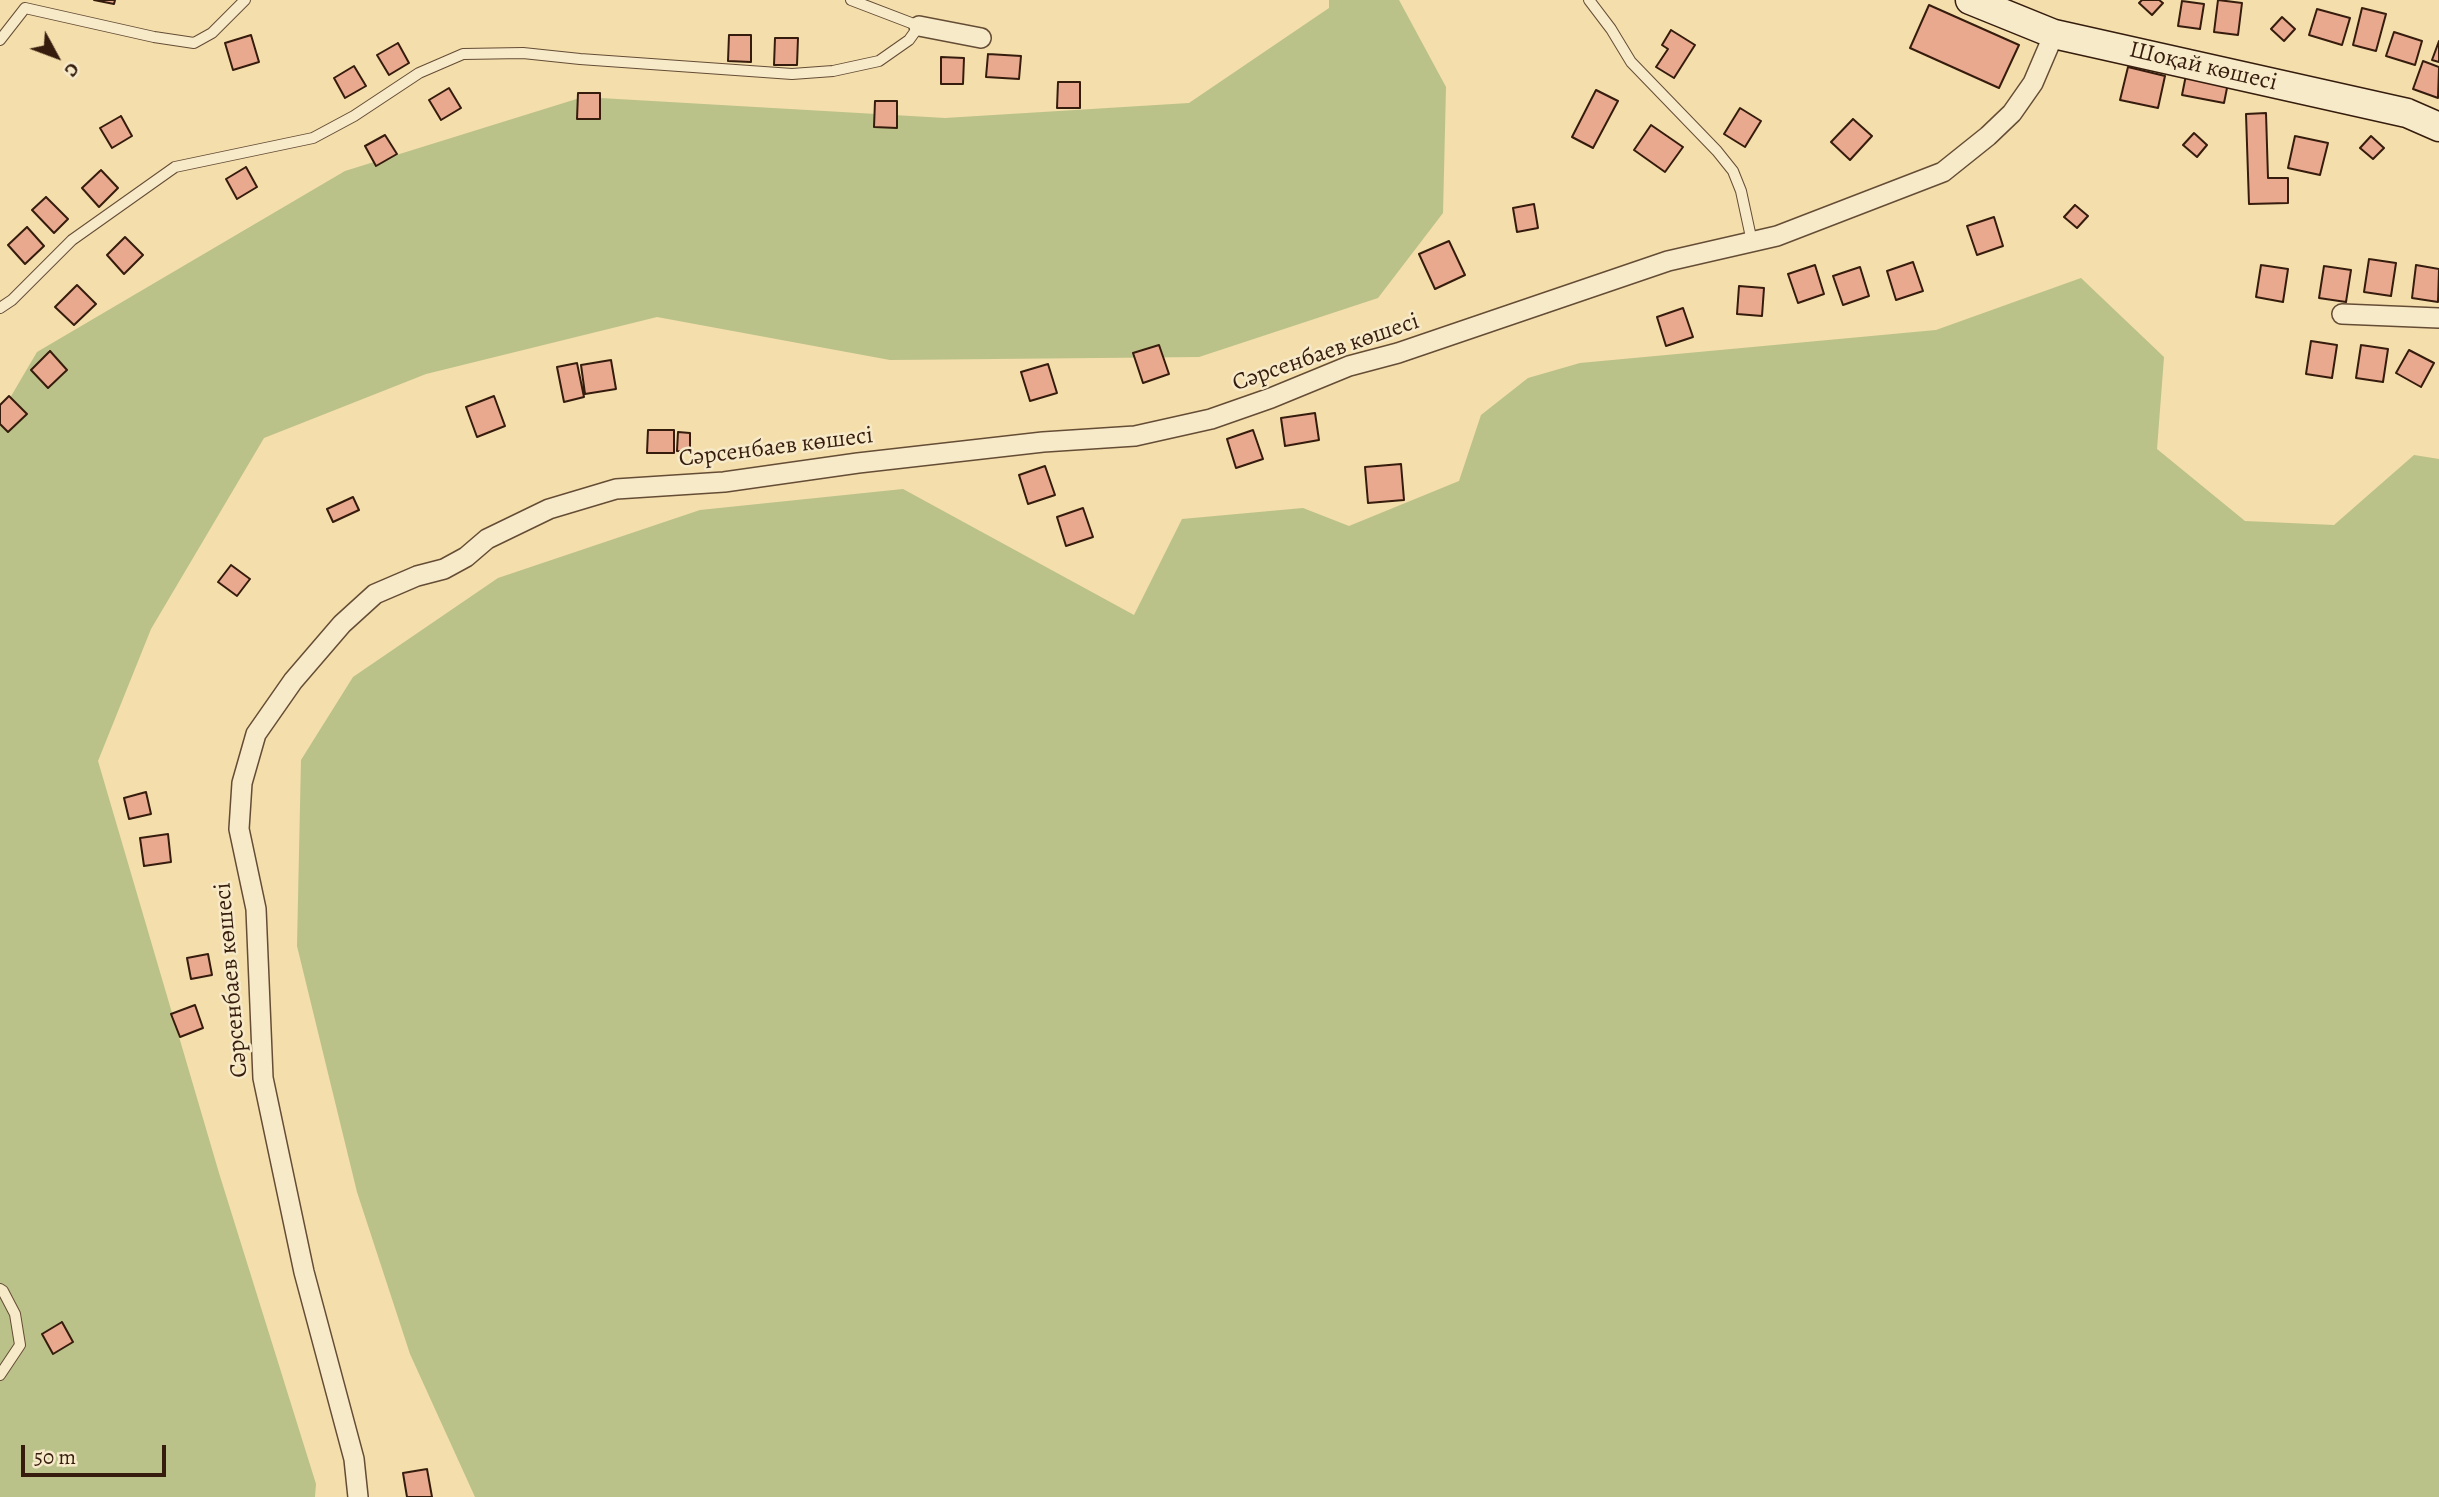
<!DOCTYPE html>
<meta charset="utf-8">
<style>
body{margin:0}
#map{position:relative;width:2439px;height:1497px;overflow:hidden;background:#f3deac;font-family:Alegreya,serif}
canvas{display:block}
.north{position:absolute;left:21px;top:21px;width:70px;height:70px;-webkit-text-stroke:5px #f7eac9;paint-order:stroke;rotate:131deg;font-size:19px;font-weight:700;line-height:28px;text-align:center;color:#361c0d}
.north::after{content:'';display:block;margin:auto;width:24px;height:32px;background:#361c0d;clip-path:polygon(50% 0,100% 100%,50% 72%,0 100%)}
.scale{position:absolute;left:21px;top:1445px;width:145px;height:32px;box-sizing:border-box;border:4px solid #361c0d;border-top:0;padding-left:9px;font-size:21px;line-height:24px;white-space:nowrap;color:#361c0d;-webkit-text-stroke:5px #f7eac9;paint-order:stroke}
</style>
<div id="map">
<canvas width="2439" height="1497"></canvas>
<div class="north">С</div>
<div class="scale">50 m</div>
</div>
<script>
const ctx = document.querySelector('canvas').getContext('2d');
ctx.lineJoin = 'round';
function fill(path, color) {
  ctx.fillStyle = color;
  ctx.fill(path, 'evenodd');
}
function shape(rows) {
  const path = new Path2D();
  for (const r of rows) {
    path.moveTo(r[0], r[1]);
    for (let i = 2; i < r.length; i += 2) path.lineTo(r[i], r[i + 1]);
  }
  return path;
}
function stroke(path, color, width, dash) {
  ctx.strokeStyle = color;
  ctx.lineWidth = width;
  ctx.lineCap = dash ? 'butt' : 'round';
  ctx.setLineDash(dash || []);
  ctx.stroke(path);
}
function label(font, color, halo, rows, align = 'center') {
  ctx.font = font + ' Alegreya,serif';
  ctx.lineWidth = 5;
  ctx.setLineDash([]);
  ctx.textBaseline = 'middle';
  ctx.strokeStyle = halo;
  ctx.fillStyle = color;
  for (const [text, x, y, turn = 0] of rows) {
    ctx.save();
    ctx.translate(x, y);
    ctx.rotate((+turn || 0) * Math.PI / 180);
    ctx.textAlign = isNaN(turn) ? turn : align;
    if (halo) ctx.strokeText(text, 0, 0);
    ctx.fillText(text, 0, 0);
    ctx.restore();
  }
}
const green = shape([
 [1329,0,1399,0,1446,87,1443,213,1378,298,1199,357,890,360,657,317,426,374,264,438,151,629,98,761,219,1173,316,1484,315,1497,0,1497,0,415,37,352,345,171,583,97,945,118,1189,103,1329,8],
 [2081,278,2164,357,2157,449,2245,521,2334,525,2414,455,2439,459,2439,1497,475,1497,410,1354,357,1192,297,946,301,760,353,677,498,578,700,510,903,489,1134,615,1182,519,1303,508,1349,526,1459,481,1481,415,1528,378,1580,363,1936,330]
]);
const building = shape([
 [94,0,115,0,114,4,94,0],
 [2142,0,2159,0,2163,3,2152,15,2139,3,2142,0],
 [2218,0,2242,3,2238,35,2214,32,2218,0],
 [2182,1,2204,4,2200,29,2178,26,2182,1],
 [1929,5,2019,45,1999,88,1910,48,1929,5],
 [2362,8,2386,14,2376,51,2353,45,2362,8],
 [2317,9,2350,18,2342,45,2309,35,2317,9],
 [2282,17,2295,29,2284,41,2271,29,2282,17],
 [1671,30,1695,45,1674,78,1656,67,1668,49,1662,45,1671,30],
 [2394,32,2422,41,2415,65,2386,56,2394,32],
 [251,35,259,62,233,70,225,43,251,35],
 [729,35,751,35,751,62,728,61,729,35],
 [775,38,798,38,797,65,774,65,775,38],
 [2439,41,2439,62,2432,60,2439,41],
 [398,43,409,63,389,75,377,55,398,43],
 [988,54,1021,56,1019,79,986,77,988,54],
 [941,57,964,58,963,84,941,84,941,57],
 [2423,61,2439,67,2438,98,2413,89,2423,61],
 [354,66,366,86,345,98,334,78,354,66],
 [2128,67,2165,76,2158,108,2120,100,2128,67],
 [2186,75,2228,83,2224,103,2182,95,2186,75],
 [1058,82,1080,82,1080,108,1057,108,1058,82],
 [449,88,461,108,441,120,429,100,449,88],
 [1596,90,1618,101,1593,148,1572,137,1596,90],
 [578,93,600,93,600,119,577,119,578,93],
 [875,101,897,101,897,128,874,127,875,101],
 [1740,108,1761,121,1745,147,1724,134,1740,108],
 [2266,113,2268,178,2288,178,2288,203,2249,204,2246,114,2266,113],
 [121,116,132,136,112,148,100,128,121,116],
 [1853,119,1872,136,1850,160,1831,142,1853,119],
 [1651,125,1683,147,1665,172,1634,150,1651,125],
 [2194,133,2207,145,2197,157,2183,145,2194,133],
 [385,135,397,154,376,166,365,146,385,135],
 [2295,136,2328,143,2320,175,2288,168,2295,136],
 [2371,136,2384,148,2373,159,2360,148,2371,136],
 [246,167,257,187,237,199,226,179,246,167],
 [101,170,118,188,99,207,82,188,101,170],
 [46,197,68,219,54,233,32,210,46,197],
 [1534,204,1538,228,1517,232,1513,208,1534,204],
 [2075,205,2088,216,2077,228,2064,217,2075,205],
 [1994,217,2003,246,1977,255,1967,226,1994,217],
 [27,227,44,246,25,264,8,245,27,227],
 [125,237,143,255,124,274,107,255,125,237],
 [1449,241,1465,275,1435,289,1419,254,1449,241],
 [2369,259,2396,263,2391,296,2364,292,2369,259],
 [1913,262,1923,291,1896,300,1887,271,1913,262],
 [1815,265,1824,294,1798,303,1788,274,1815,265],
 [2261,265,2288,269,2283,302,2256,297,2261,265],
 [2416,265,2439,269,2438,302,2412,298,2416,265],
 [2324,266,2351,270,2346,302,2319,298,2324,266],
 [1860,267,1869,296,1843,305,1833,276,1860,267],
 [77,285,96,304,74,325,55,307,77,285],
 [1739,286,1764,288,1762,316,1737,314,1739,286],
 [1683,308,1693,337,1666,346,1657,317,1683,308],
 [2311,341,2337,345,2332,378,2306,374,2311,341],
 [1159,345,1169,374,1143,383,1133,353,1159,345],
 [2361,345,2388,349,2383,382,2356,378,2361,345],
 [2409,350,2434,363,2421,387,2396,373,2409,350],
 [50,351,67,370,48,388,31,370,50,351],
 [611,360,616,389,585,394,581,365,611,360],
 [577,363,584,397,564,402,557,367,577,363],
 [1048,364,1057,393,1030,401,1021,372,1048,364],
 [9,396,27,414,8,432,0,424,0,405,9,396],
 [494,396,505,426,477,437,466,407,494,396],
 [1315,413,1319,440,1285,446,1281,418,1315,413],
 [648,430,674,430,674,453,647,453,648,430],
 [1253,430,1263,459,1236,468,1227,439,1253,430],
 [678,432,690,433,690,452,677,451,678,432],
 [1401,464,1404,500,1368,503,1365,467,1401,464],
 [1045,466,1055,495,1028,504,1019,475,1045,466],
 [353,497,359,510,333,522,327,509,353,497],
 [1083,508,1093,537,1066,546,1057,517,1083,508],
 [231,565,250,579,237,596,218,582,231,565],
 [146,792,151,814,129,819,124,798,146,792],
 [168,834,171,862,144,866,140,838,168,834],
 [208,954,212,975,191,979,187,958,208,954],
 [195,1005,203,1028,180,1037,171,1014,195,1005],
 [62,1322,73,1342,53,1354,42,1334,62,1322],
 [427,1469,432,1497,407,1497,403,1473,427,1469]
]);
const lane = shape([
 [1589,0,1611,29,1631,62,1717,151,1733,171,1741,191,1752,242],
 [0,40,25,8,154,37,194,43,212,33,245,0],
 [0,308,12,300,72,240,175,167,313,138,354,116,419,73,463,54,523,53,580,59,792,74,833,71,879,61,909,40,919,26,851,0],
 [0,1289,3,1291,15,1314,20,1345,0,1375]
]);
const street = shape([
 [919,26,981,38],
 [2342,314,2439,318],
 [358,1497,354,1459,304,1272,263,1078,256,909,239,829,242,783,256,734,293,681,342,624,375,594,417,576,444,569,466,557,487,539,549,509,616,489,724,482,858,463,1043,442,1135,436,1211,419,1271,398,1349,366,1398,353,1668,261,1777,236,1943,172,1988,136,2012,113,2033,83,2054,34]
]);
const secondary = shape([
 [1970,0,2054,34,2407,113,2439,127]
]);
const streetNames = [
 ["Шоқай көшесі",2203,67,13],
 ["Сәрсенбаев көшесі",1326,353,-19],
 ["Сәрсенбаев көшесі",776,448,-7],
 ["Сәрсенбаев көшесі",232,980,-95]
];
fill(green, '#bac189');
fill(building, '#e9a98e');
stroke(building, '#361c0d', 2);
stroke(lane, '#654c35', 12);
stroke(street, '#654c35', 22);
stroke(secondary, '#361c0d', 31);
stroke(lane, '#f7eac9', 10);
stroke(street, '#f7eac9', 19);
stroke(secondary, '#f7eac9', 28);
label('24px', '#361c0d', '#f7eac9', streetNames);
</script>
